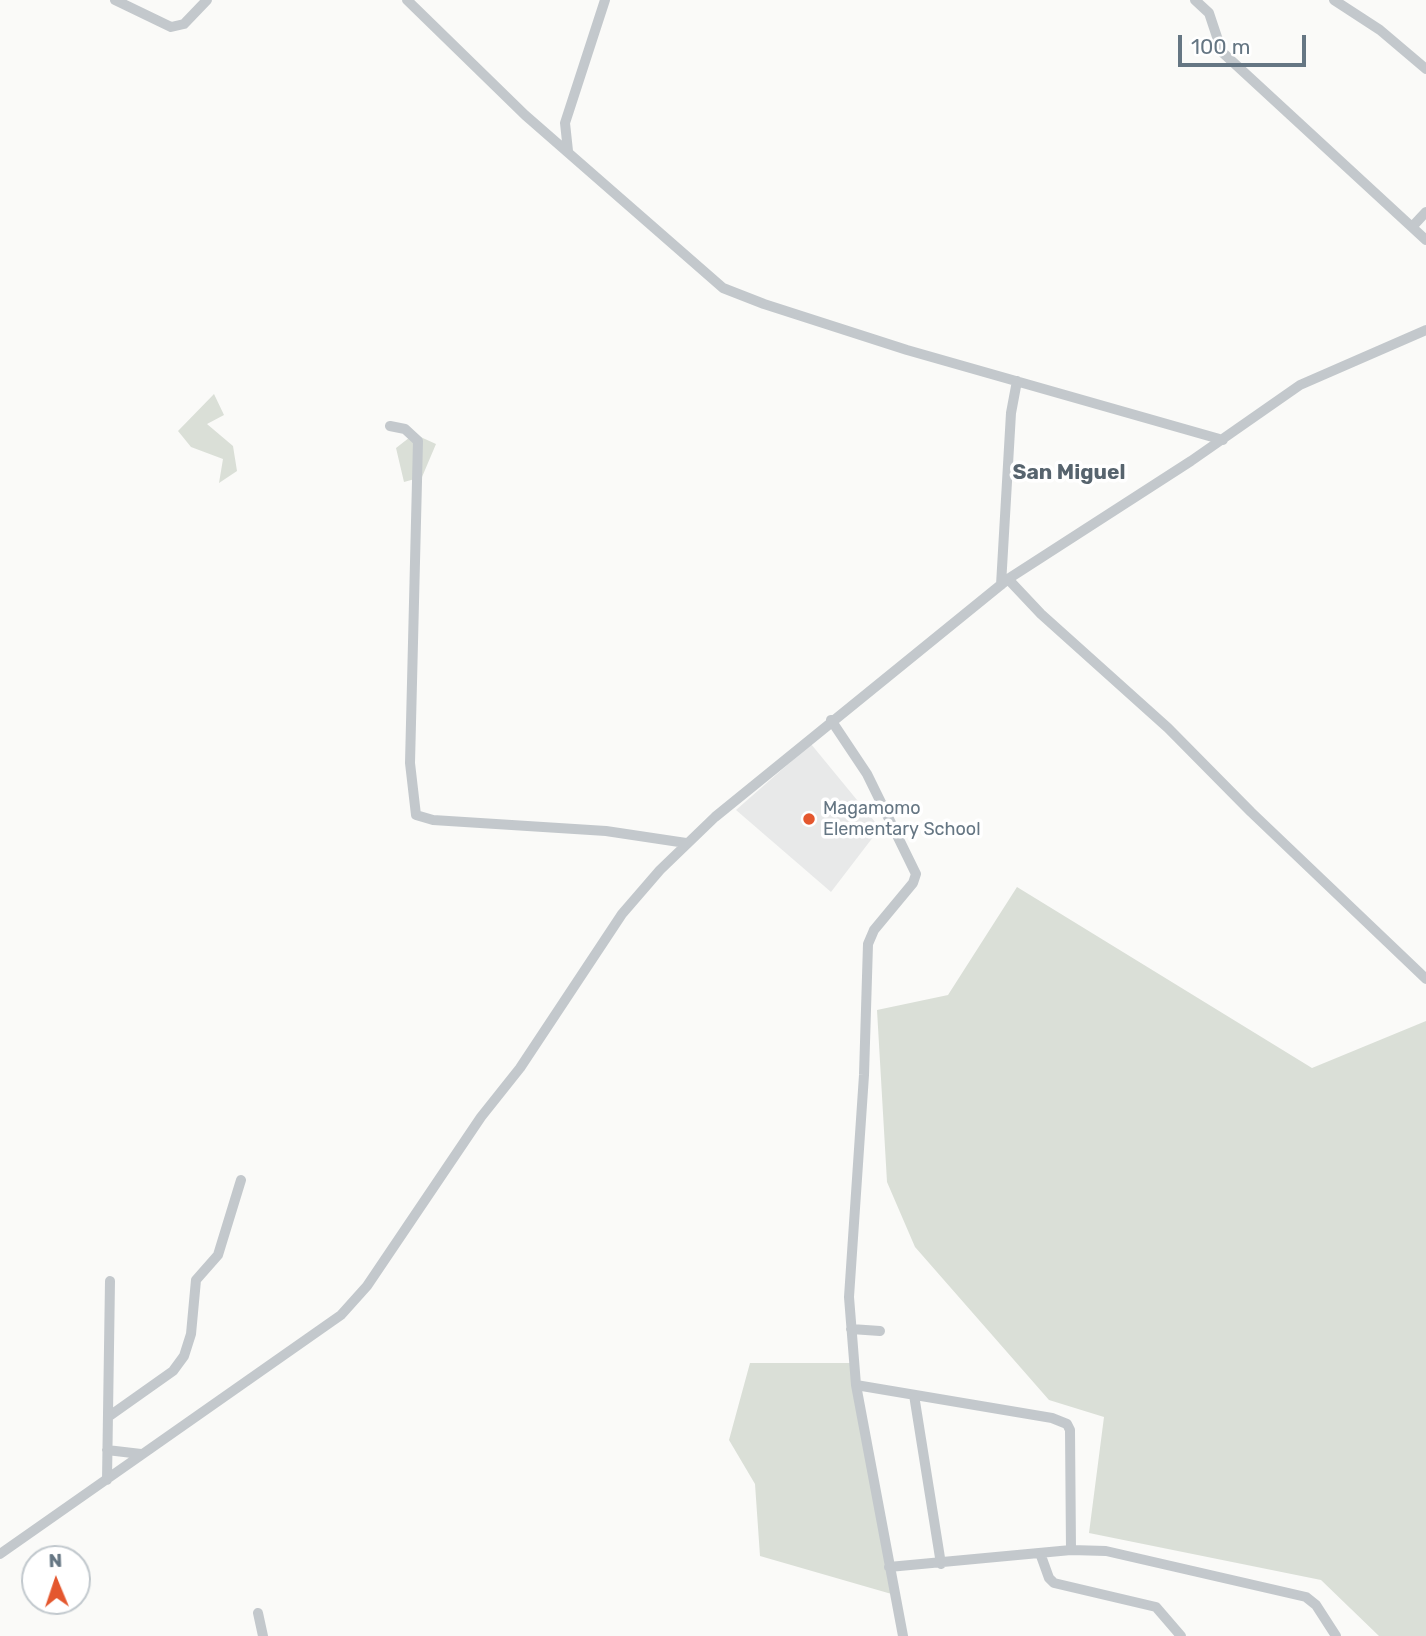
<!DOCTYPE html>
<style>
body{margin:0}
#map{position:relative;width:1426px;height:1636px;overflow:hidden;background:#fafaf8;font-family:Rubik,sans-serif}
canvas{display:block}
.north{position:absolute;left:21px;top:1545px;width:70px;height:70px;box-sizing:border-box;background:#fff;border:2px solid #c1c8cd;border-radius:50%;rotate:358deg;font-size:19px;font-weight:700;line-height:28px;text-align:center;color:#657683}
.north::after{content:'';display:block;margin:auto;width:24px;height:32px;background:#e4572e;clip-path:polygon(50% 0,100% 100%,50% 72%,0 100%)}
.scale{position:absolute;left:1178px;top:35px;width:128px;height:32px;box-sizing:border-box;border:4px solid #657683;border-top:0;padding-left:9px;font-size:21px;line-height:24px;white-space:nowrap;color:#657683;-webkit-text-stroke:5px #fff;paint-order:stroke}
</style>
<div id="map">
<canvas width="1426" height="1636"></canvas>
<div class="north">N</div>
<div class="scale">100 m</div>
</div>
<script>
const ctx = document.querySelector('canvas').getContext('2d');
ctx.lineJoin = 'round';
function fill(path, color) {
  ctx.fillStyle = color;
  ctx.fill(path, 'evenodd');
}
function shape(rows) {
  const path = new Path2D();
  for (const r of rows) {
    path.moveTo(r[0], r[1]);
    for (let i = 2; i < r.length; i += 2) path.lineTo(r[i], r[i + 1]);
  }
  return path;
}
function stroke(path, color, width, dash) {
  ctx.strokeStyle = color;
  ctx.lineWidth = width;
  ctx.lineCap = dash ? 'butt' : 'round';
  ctx.setLineDash(dash || []);
  ctx.stroke(path);
}
function label(font, color, halo, rows, align = 'center') {
  ctx.font = font + ' Rubik,sans-serif';
  ctx.lineWidth = 7;
  ctx.setLineDash([]);
  ctx.textBaseline = 'middle';
  ctx.strokeStyle = halo;
  ctx.fillStyle = color;
  for (const [text, x, y, turn = 0] of rows) {
    ctx.save();
    ctx.translate(x, y);
    ctx.rotate((+turn || 0) * Math.PI / 180);
    ctx.textAlign = isNaN(turn) ? turn : align;
    if (halo) ctx.strokeText(text, 0, 0);
    ctx.fillText(text, 0, 0);
    ctx.restore();
  }
}
const built = shape([
 [811,744,880,828,831,892,736,810]
]);
const green = shape([
 [214,394,224,415,207,424,233,446,237,471,219,483,223,459,191,447,178,431],
 [414,434,436,444,422,477,404,482,396,448],
 [1017,887,1312,1068,1426,1021,1426,1636,1379,1636,1321,1580,1089,1533,1104,1417,1049,1400,915,1247,887,1182,877,1010,948,995],
 [750,1363,855,1363,895,1595,760,1556,755,1484,729,1440]
]);
const minor = shape([
 [115,0,171,27,184,24,207,0],
 [407,0,525,115,723,288,764,304,907,350,1223,440],
 [1195,0,1209,13,1222,52,1426,240],
 [1334,0,1380,30,1426,69],
 [568,151,565,123,605,0],
 [1412,227,1426,212],
 [390,426,405,429,418,441,410,763,416,815,433,820,606,831,686,843],
 [1008,579,1041,614,1168,728,1251,812,1426,979],
 [1001,585,1011,413,1017,381],
 [831,720,867,774,916,874,913,883,874,930,868,944,864,1075,849,1297,856,1385,903,1636],
 [851,1329,880,1331],
 [856,1385,1052,1418,1067,1424,1070,1430,1071,1550,889,1567],
 [914,1395,941,1564],
 [108,1417,173,1371,184,1356,191,1334,196,1280,218,1255,241,1180],
 [107,1450,141,1454],
 [107,1480,110,1281],
 [1071,1550,1106,1551,1306,1597,1316,1605,1336,1636],
 [1040,1553,1049,1578,1054,1583,1156,1607,1181,1636],
 [0,1554,341,1315,367,1286,481,1117,520,1068,622,914,660,870,715,817,1008,579,1191,461,1300,385,1426,330],
 [258,1613,263,1636]
]);
const markers = [
 [809,819,7,"#e4572e"]
];
const poiNames = [
 ["Magamomo",823,809],
 ["Elementary School",823,830]
];
const quarterNames = [
 ["San Miguel",1069,473]
];
fill(built, '#e8e9e9');
fill(green, '#dadfd7');
stroke(minor, '#c3c8cc', 10);
for (const [x, y, r, color] of markers) {
  const dot = new Path2D();
  dot.arc(x, y, r, 0, 2 * Math.PI);
  ctx.fillStyle = color;
  ctx.fill(dot);
  stroke(dot, '#fff', 2.5);
}
label('18px', '#657683', '#fff', poiNames, 'left');
label('bold 21px', '#57646e', '#fff', quarterNames);
</script>
